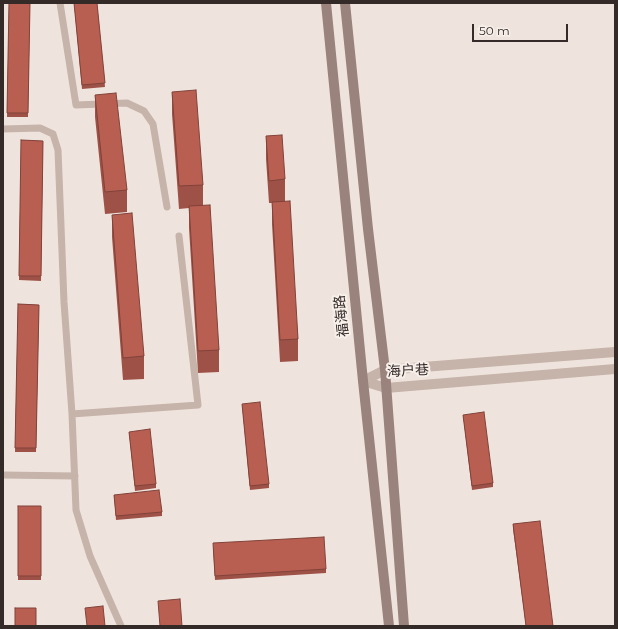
<!DOCTYPE html>
<meta charset="utf-8">
<style>
body{margin:0}
#map{position:relative;width:618px;height:629px;overflow:hidden;background:#efe4dd;font-family:Montserrat,sans-serif}
canvas{display:block}
.frame{position:absolute;inset:0;border:4px solid #342b29;pointer-events:none}
.scale{position:absolute;left:472px;top:24px;width:96px;height:18px;box-sizing:border-box;border:2px solid #342b29;border-top:0;padding-left:5px;font-size:12px;line-height:14px;white-space:nowrap;color:#342b29;-webkit-text-stroke:3px #f7efe9;paint-order:stroke}
</style>
<div id="map">
<canvas width="618" height="629"></canvas>
<div class="frame"></div>
<div class="scale">50 m</div>
</div>
<script>
const ctx = document.querySelector('canvas').getContext('2d');
ctx.lineJoin = 'round';
function shape(rows) {
  const path = new Path2D();
  for (const r of rows) {
    path.moveTo(r[0], r[1]);
    for (let i = 2; i < r.length; i += 2) path.lineTo(r[i], r[i + 1]);
  }
  return path;
}
function stroke(path, color, width, dash) {
  ctx.strokeStyle = color;
  ctx.lineWidth = width;
  ctx.lineCap = dash ? 'butt' : 'round';
  ctx.setLineDash(dash || []);
  ctx.stroke(path);
}
function fill(path, color) {
  ctx.fillStyle = color;
  ctx.fill(path, 'evenodd');
}
function label(font, color, halo, rows, align = 'center') {
  ctx.font = font + ' Montserrat,"Noto Sans SC",sans-serif';
  ctx.lineWidth = 4;
  ctx.setLineDash([]);
  ctx.textBaseline = 'middle';
  ctx.strokeStyle = halo;
  ctx.fillStyle = color;
  for (const [text, x, y, turn = 0] of rows) {
    ctx.save();
    ctx.translate(x, y);
    ctx.rotate((+turn || 0) * Math.PI / 180);
    ctx.textAlign = isNaN(turn) ? turn : align;
    if (halo) ctx.strokeText(text, 0, 0);
    ctx.fillText(text, 0, 0);
    ctx.restore();
  }
}
const service = shape([
 [60,3,76,105,127,103,144,111,153,124,167,207],
 [3,129,40,128,53,134,58,150,64,302,72,414,76,510,90,556,121,626],
 [72,414,198,405,179,236],
 [3,475,75,476]
]);
const tertiary = shape([
 [363,381,385,370,615,352],
 [363,381,386,388,615,369]
]);
const secondary = shape([
 [326,3,363,381,389,626],
 [345,3,368,229,385,370,404,626]
]);
const wall = shape([
 [9,3,30,3,28,117,7,117],
 [74,3,97,3,105,87,82,89],
 [172,92,203,185,203,205,219,350,219,372,198,373,189,228,189,208,179,209,172,114],
 [95,95,127,190,127,212,105,214,95,117],
 [266,136,285,179,285,201,298,339,298,361,280,362,272,224,272,203,269,203,266,159],
 [21,140,43,141,41,281,19,280],
 [112,215,144,356,144,379,123,380,112,237],
 [18,304,39,305,36,452,15,452],
 [242,404,269,484,269,488,250,490],
 [463,415,493,483,493,487,472,490],
 [129,432,156,484,156,488,135,491],
 [114,495,162,512,162,516,116,520],
 [18,506,41,506,41,580,18,580],
 [513,524,553,626,526,626,513,529],
 [213,547,326,569,326,573,215,580]
]);
const building = shape([
 [9,3,30,3,28,113,7,113,9,3],
 [74,3,97,3,105,83,82,85,74,3],
 [196,90,203,185,179,186,172,92,196,90],
 [116,93,127,190,105,192,95,95,116,93],
 [282,135,285,179,269,181,266,136,282,135],
 [21,140,43,141,41,276,19,276,21,140],
 [290,201,298,339,280,340,272,202,290,201],
 [210,205,219,350,198,351,189,206,210,205],
 [132,213,144,356,123,358,112,215,132,213],
 [18,304,39,305,36,448,15,448,18,304],
 [260,402,269,484,250,486,242,404,260,402],
 [484,412,493,483,472,486,463,415,484,412],
 [150,429,156,484,135,486,129,432,150,429],
 [159,490,162,512,116,516,114,495,159,490],
 [18,506,41,506,41,576,18,576,18,506],
 [540,521,553,626,526,626,513,524,540,521],
 [324,537,326,569,215,576,213,543,324,537],
 [180,599,182,626,160,626,158,601,180,599],
 [103,606,105,626,87,626,85,608,103,606],
 [15,608,36,608,36,626,15,626,15,608]
]);
const streetNames = [
 ["福海路",342,316,-96],
 ["海户巷",408,371,-3]
];
stroke(service, '#c6b3aa', 7);
stroke(tertiary, '#c6b3aa', 10);
stroke(secondary, '#99837c', 10);
fill(wall, '#9e5247');
fill(building, '#b85f52');
stroke(building, '#814239', 1);
label('14px', '#342b29', '#f7efe9', streetNames);
</script>
